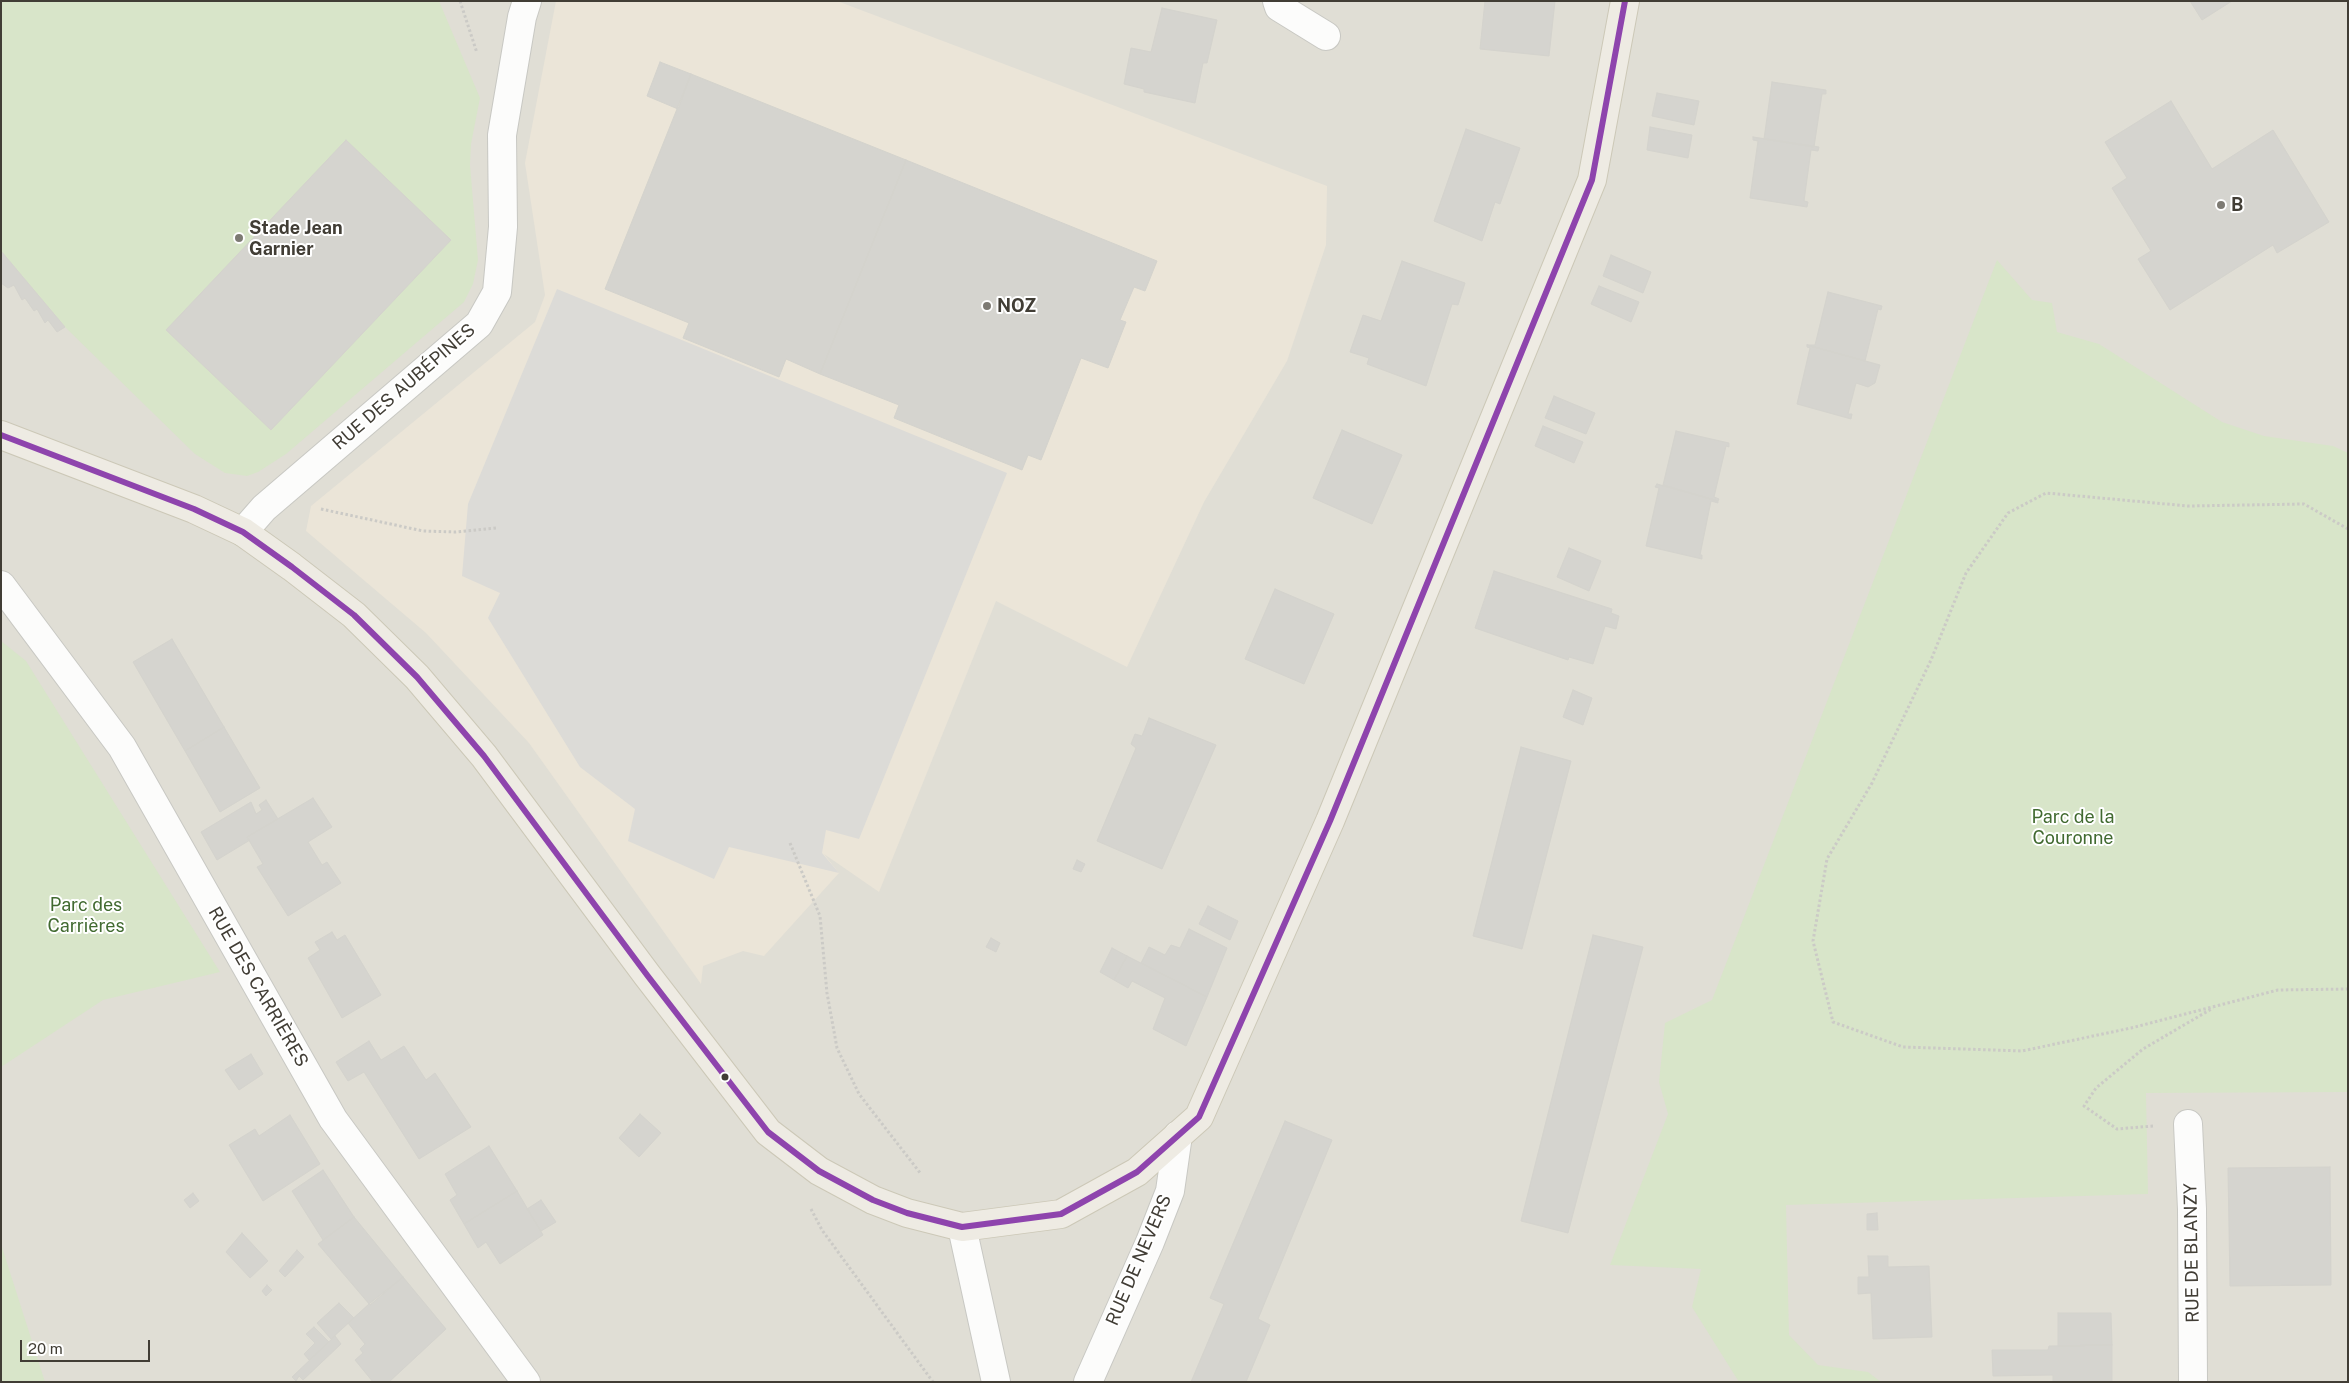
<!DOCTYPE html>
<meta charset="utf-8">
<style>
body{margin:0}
#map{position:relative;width:2349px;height:1383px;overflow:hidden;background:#ecece7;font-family:"Public Sans",sans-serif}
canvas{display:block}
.frame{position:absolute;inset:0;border:2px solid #413d35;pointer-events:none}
.scale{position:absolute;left:20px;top:1340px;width:130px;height:22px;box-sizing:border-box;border:2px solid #413d35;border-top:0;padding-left:6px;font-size:15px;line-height:18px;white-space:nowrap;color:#413d35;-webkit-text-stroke:4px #fff;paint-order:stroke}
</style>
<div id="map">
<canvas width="2349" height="1383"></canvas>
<div class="frame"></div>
<div class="scale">20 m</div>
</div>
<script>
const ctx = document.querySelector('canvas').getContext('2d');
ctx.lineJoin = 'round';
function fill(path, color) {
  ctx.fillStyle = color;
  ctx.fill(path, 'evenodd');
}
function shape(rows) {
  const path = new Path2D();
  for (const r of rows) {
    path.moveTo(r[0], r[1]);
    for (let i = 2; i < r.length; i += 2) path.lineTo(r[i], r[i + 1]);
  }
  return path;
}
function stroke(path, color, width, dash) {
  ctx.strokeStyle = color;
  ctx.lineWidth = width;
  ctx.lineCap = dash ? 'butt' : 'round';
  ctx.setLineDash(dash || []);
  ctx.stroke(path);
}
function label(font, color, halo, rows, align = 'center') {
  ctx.font = font + ' "Public Sans",sans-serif';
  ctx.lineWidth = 4;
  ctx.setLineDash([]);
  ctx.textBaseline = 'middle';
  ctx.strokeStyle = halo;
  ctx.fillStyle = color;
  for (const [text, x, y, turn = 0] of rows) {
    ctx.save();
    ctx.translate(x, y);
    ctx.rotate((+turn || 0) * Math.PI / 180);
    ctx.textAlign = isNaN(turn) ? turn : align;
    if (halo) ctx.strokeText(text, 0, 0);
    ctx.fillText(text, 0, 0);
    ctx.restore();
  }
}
const residential = shape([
 [1,1,2348,1,2348,1382,1,1382]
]);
const commercial = shape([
 [556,1,837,1,1327,186,1326,245,1287,361,1204,502,1127,667,996,601,879,892,824,854,839,873,764,956,743,951,703,966,701,984,529,743,426,633,306,531,311,506,535,322,545,295,525,163]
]);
const green = shape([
 [1,1,439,1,480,98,471,144,470,165,478,260,473,284,464,302,286,454,258,472,247,476,225,473,195,454,65,327,1,251],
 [1997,260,2032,300,2052,303,2057,332,2099,344,2222,422,2264,436,2333,446,2348,453,2348,1092,2146,1093,2148,1194,1786,1205,1789,1335,1818,1365,1868,1372,1881,1382,1739,1382,1692,1307,1701,1269,1610,1265,1668,1114,1659,1082,1665,1023,1712,1000],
 [1,641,26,661,220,972,103,1000,1,1067],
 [1,1244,45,1382,1,1382]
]);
const parking = shape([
 [557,289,1007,473,859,839,826,830,822,853,839,873,729,847,714,879,628,841,635,809,580,767,488,618,500,593,462,576,468,504]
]);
const building = shape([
 [1485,1,1555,1,1549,56,1480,49,1485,1],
 [2190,1,2232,1,2202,20,2190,1],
 [1162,8,1217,20,1207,63,1203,63,1195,103,1144,92,1144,89,1124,84,1131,48,1151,52,1162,8],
 [660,62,691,74,678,109,647,96,660,62],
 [691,74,906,160,820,374,786,359,779,377,683,338,689,323,605,289,691,74],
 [1772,82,1826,90,1826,94,1822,94,1814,147,1764,139,1772,82],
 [1657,93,1699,101,1694,125,1652,116,1657,93],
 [2171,101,2212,169,2273,130,2329,222,2277,253,2273,245,2170,310,2138,259,2151,251,2112,188,2127,178,2105,142,2171,101],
 [1650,127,1692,135,1688,158,1647,150,1650,127],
 [1466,129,1520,148,1500,204,1495,202,1482,241,1434,221,1466,129],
 [1753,137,1819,147,1818,151,1811,150,1804,201,1808,202,1807,207,1750,198,1758,141,1753,140,1753,137],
 [346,140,451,240,271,430,166,330,346,140],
 [906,160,1157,261,1145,291,1134,287,1120,320,1126,322,1108,368,1081,358,1041,460,1028,455,1022,470,894,418,899,405,820,374,906,160],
 [1,251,65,327,57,332,48,320,45,323,37,309,34,311,25,298,22,300,14,285,8,288,1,283,1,251],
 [1611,255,1651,272,1643,293,1603,276,1611,255],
 [1402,261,1465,283,1458,305,1452,304,1426,386,1367,364,1369,358,1350,352,1363,315,1381,321,1402,261],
 [1599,286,1639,302,1631,322,1591,304,1599,286],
 [1828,292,1882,306,1881,310,1878,309,1865,361,1807,345,1815,345,1828,292],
 [1807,345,1880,365,1875,383,1868,387,1856,383,1848,414,1852,414,1851,419,1797,404,1810,348,1807,347,1807,345],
 [1554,396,1595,413,1586,434,1545,418,1554,396],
 [1543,426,1583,442,1574,463,1535,446,1543,426],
 [1342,430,1402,455,1372,524,1313,498,1342,430],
 [1676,431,1729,443,1729,447,1726,446,1714,497,1719,499,1718,501,1663,485,1676,431],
 [1657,484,1718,501,1718,503,1711,501,1700,555,1702,555,1702,559,1646,546,1659,488,1655,487,1657,484],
 [1569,548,1601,561,1589,591,1557,577,1569,548],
 [1494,571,1612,609,1611,613,1619,616,1616,629,1605,626,1593,664,1569,657,1568,660,1475,628,1494,571],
 [1275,589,1334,614,1304,684,1245,659,1275,589],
 [172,639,224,727,185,751,133,662,172,639],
 [1573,690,1592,698,1583,725,1563,717,1573,690],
 [1149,718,1216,745,1162,869,1097,841,1136,748,1131,744,1135,734,1142,736,1149,718],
 [224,727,260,788,220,812,185,751,224,727],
 [1521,747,1571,761,1522,949,1473,936,1521,747],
 [313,798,332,827,308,842,322,865,327,862,341,883,288,916,257,867,263,864,247,837,313,798],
 [266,800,278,819,247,837,250,840,217,860,201,832,251,802,256,814,262,810,259,805,266,800],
 [1077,860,1085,864,1081,872,1073,869,1077,860],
 [1208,906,1238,921,1230,940,1199,924,1208,906],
 [1189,929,1227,948,1207,997,1141,963,1149,947,1165,955,1171,945,1180,948,1189,929],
 [332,932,337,940,345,935,381,995,342,1018,308,958,320,950,315,942,332,932],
 [1593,935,1643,947,1568,1233,1521,1221,1593,935],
 [991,938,1000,943,996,952,986,947,991,938],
 [1112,948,1127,956,1114,980,1100,972,1112,948],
 [1127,956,1207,997,1186,1046,1153,1029,1165,998,1132,981,1128,988,1114,980,1127,956],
 [369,1041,381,1060,404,1046,426,1080,435,1073,471,1127,419,1159,364,1072,348,1081,336,1062,369,1041],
 [251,1054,263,1074,239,1090,225,1070,251,1054],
 [640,1114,661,1133,639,1157,619,1138,640,1114],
 [290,1115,320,1164,263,1201,229,1145,255,1129,259,1136,290,1115],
 [1285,1121,1332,1140,1258,1319,1270,1325,1246,1382,1191,1382,1224,1304,1210,1298,1285,1121],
 [489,1146,517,1191,464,1224,450,1200,457,1195,445,1174,489,1146],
 [2330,1167,2331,1285,2230,1286,2228,1168,2330,1167],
 [323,1170,354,1217,323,1240,292,1191,323,1170],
 [517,1191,543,1235,500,1264,486,1242,478,1248,464,1224,517,1191],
 [193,1193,199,1201,190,1208,184,1200,193,1193],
 [541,1200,556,1222,541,1231,527,1209,541,1200],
 [1877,1213,1878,1230,1867,1230,1867,1214,1877,1213],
 [354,1217,403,1277,370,1305,318,1244,354,1217],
 [242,1233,268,1261,250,1278,226,1252,242,1233],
 [297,1250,304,1257,285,1277,279,1271,297,1250],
 [1868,1256,1888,1256,1888,1267,1929,1266,1932,1337,1873,1339,1871,1293,1858,1294,1858,1277,1869,1277,1868,1256],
 [403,1277,446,1329,389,1382,373,1382,355,1360,363,1353,360,1349,365,1344,348,1323,369,1304,403,1277],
 [267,1285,272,1290,266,1296,262,1291,267,1285],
 [339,1303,354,1318,331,1339,317,1323,339,1303],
 [2058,1313,2111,1313,2112,1345,2058,1346,2058,1313],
 [314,1327,329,1342,309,1360,304,1354,315,1343,306,1334,314,1327],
 [335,1336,341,1344,303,1380,299,1376,296,1381,292,1377,335,1336],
 [2112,1345,2112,1382,2053,1382,2053,1375,1993,1376,1992,1350,2048,1350,2049,1346,2112,1345]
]);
const path = shape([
 [460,1,477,53],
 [321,509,423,531,456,532,497,528],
 [2348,529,2304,504,2188,506,2046,493,2008,513,1966,573,1931,660,1872,783,1827,859,1813,941,1833,1022,1903,1047,2022,1051,2131,1028,2278,990,2348,989],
 [790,843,820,916,827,993,837,1048,859,1094,921,1174],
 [2153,1126,2117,1129,2084,1106,2096,1088,2143,1049,2213,1008],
 [811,1209,822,1230,933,1382]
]);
const minor = shape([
 [1277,1,1279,7,1326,36],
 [243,532,264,508,479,324,497,292,503,227,502,135,522,17,527,1],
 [1,585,122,747,333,1119,526,1382],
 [2188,1124,2192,1209,2193,1382],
 [962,1227,996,1382],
 [1088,1382,1150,1242,1170,1191,1178,1135]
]);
const major = shape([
 [1,435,194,509,243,532,292,567,354,615,417,677,484,756,647,975,768,1132,819,1171,873,1200,907,1213,962,1227,1061,1214,1137,1172,1199,1117,1330,821,1592,180,1625,1]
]);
const bus1 = shape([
 [1,435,194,509,243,532,292,567,354,615,417,677,484,756,647,975,768,1132,819,1171,873,1200,907,1213,962,1227,1061,1214,1137,1172,1199,1117,1330,821,1592,180,1625,1]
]);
const markers = [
 [2221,205,5,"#7d7a73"],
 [239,238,5,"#7d7a73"],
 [987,306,5,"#7d7a73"],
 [725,1077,4.5,"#413d35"]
];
const poiNames = [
 ["B",2231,205],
 ["Stade Jean",249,228],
 ["Garnier",249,249],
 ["NOZ",997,306]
];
const streetNames = [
 ["RUE DES AUBÉPINES",404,387,-41],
 ["RUE DES CARRIÈRES",258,987,60],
 ["RUE DE BLANZY",2192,1253,-91],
 ["RUE DE NEVERS",1139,1260,-67]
];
const parkNames = [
 ["Parc de la",2073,817],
 ["Couronne",2073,838],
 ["Parc des",86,905],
 ["Carrières",86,926]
];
fill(residential, '#e0ded5');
fill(commercial, '#ebe5d8');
fill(green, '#d8e5c9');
fill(parking, '#dcdbd7');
fill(building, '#d5d4cf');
stroke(building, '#d4d3cd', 1);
stroke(minor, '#c8c8c3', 30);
stroke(major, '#ccc8b7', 30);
stroke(path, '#cbcac6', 3, [2.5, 2.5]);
stroke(minor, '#fcfcfb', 28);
stroke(major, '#eeebe3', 28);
stroke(bus1, '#8e44ad', 6);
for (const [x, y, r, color] of markers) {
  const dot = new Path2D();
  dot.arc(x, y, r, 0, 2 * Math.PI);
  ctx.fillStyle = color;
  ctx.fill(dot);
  stroke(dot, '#fff', 2);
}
label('bold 18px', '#413d35', '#fff', poiNames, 'left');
label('18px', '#413d35', '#fff', streetNames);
label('18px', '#416a30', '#fff', parkNames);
</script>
